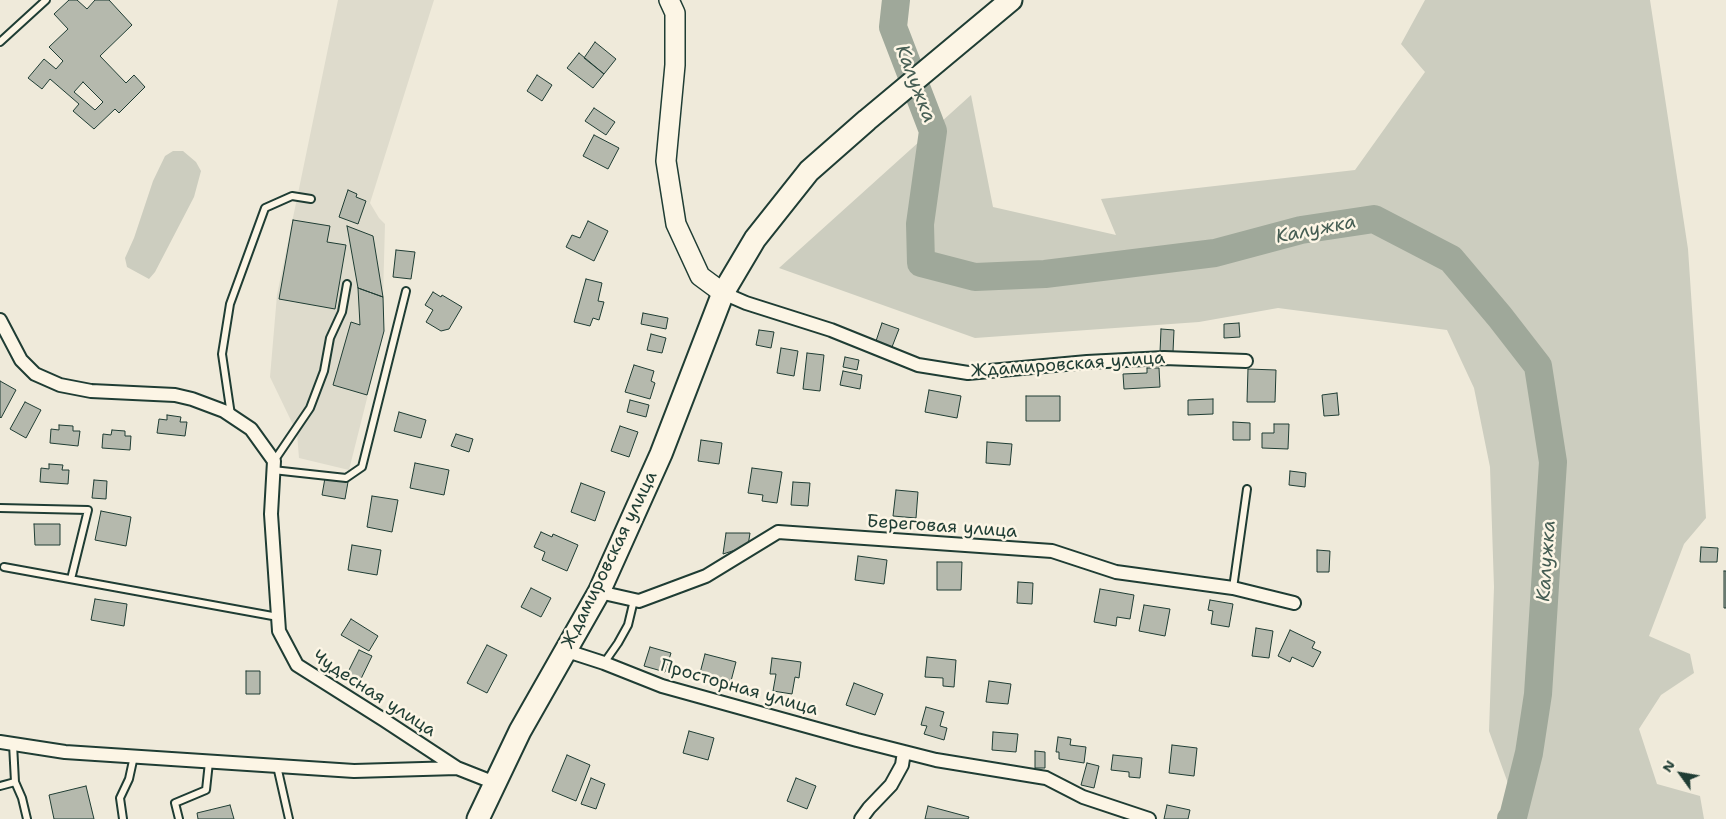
<!DOCTYPE html>
<meta charset="utf-8">
<style>
body{margin:0}
#map{position:relative;width:1726px;height:819px;overflow:hidden;background:#efeada;font-family:"Shantell Sans",sans-serif}
canvas{display:block}
.north{position:absolute;left:1656px;top:749px;width:50px;height:50px;-webkit-text-stroke:4px #fcf5e5;paint-order:stroke;rotate:302deg;font-size:14px;font-weight:700;line-height:20px;text-align:center;color:#1f3d34}
.north::after{content:'';display:block;margin:auto;width:18px;height:22px;background:#1f3d34;clip-path:polygon(50% 0,100% 100%,50% 72%,0 100%)}
</style>
<div id="map">
<canvas width="1726" height="819"></canvas>
<div class="north">N</div>
</div>
<script>
const ctx = document.querySelector('canvas').getContext('2d');
ctx.lineJoin = 'round';
function fill(path, color) {
  ctx.fillStyle = color;
  ctx.fill(path, 'evenodd');
}
function shape(rows) {
  const path = new Path2D();
  for (const r of rows) {
    path.moveTo(r[0], r[1]);
    for (let i = 2; i < r.length; i += 2) path.lineTo(r[i], r[i + 1]);
  }
  return path;
}
function stroke(path, color, width, dash) {
  ctx.strokeStyle = color;
  ctx.lineWidth = width;
  ctx.lineCap = dash ? 'butt' : 'round';
  ctx.setLineDash(dash || []);
  ctx.stroke(path);
}
function label(font, color, halo, rows, align = 'center') {
  ctx.font = font + ' "Shantell Sans",sans-serif';
  ctx.lineWidth = 5;
  ctx.setLineDash([]);
  ctx.textBaseline = 'middle';
  ctx.strokeStyle = halo;
  ctx.fillStyle = color;
  for (const [text, x, y, turn = 0] of rows) {
    ctx.save();
    ctx.translate(x, y);
    ctx.rotate((+turn || 0) * Math.PI / 180);
    ctx.textAlign = isNaN(turn) ? turn : align;
    if (halo) ctx.strokeText(text, 0, 0);
    ctx.fillText(text, 0, 0);
    ctx.restore();
  }
}
const built = shape([
 [338,0,434,0,370,203,379,218,385,224,383,297,384,331,349,470,299,458,297,433,270,377,277,295]
]);
const green = shape([
 [1425,0,1650,0,1688,249,1706,518,1684,544,1649,636,1690,654,1694,673,1661,695,1639,729,1657,784,1700,796,1704,819,1521,819,1489,731,1494,587,1490,467,1474,388,1447,330,1278,308,1199,322,975,338,779,268,971,95,993,207,1116,235,1101,199,1355,170,1425,72,1401,44],
 [173,151,183,151,196,162,201,171,194,197,155,272,149,279,127,267,125,258,134,238,153,181,165,156]
]);
const river = shape([
 [896,0,893,27,933,131,920,224,921,263,975,277,1045,274,1215,253,1301,230,1374,219,1451,259,1500,317,1538,366,1553,462,1538,694,1529,753,1513,817,1511,819]
]);
const building = shape([
 [69,0,77,0,87,9,95,0,109,0,132,25,100,56,126,83,134,75,145,87,119,113,115,109,94,129,73,111,79,104,50,79,42,89,28,78,44,59,56,69,63,61,49,47,68,29,54,14,69,0],
 [83,82,103,102,95,110,74,92,83,82],
 [595,42,616,59,604,74,584,58,595,42],
 [579,53,604,74,593,88,567,68,579,53],
 [537,75,552,85,542,101,527,91,537,75],
 [594,108,615,122,606,135,585,121,594,108],
 [594,135,619,148,608,169,583,156,594,135],
 [348,190,357,194,356,197,366,201,358,224,339,217,348,190],
 [293,220,330,226,327,242,346,245,335,309,279,299,293,220],
 [588,221,608,231,594,261,566,247,572,235,580,238,588,221],
 [347,226,373,236,383,297,358,288,347,226],
 [396,250,415,252,411,279,393,277,396,250],
 [586,279,602,283,598,301,604,302,599,320,593,318,590,326,574,322,586,279],
 [358,288,383,297,384,331,367,395,333,385,351,322,360,325,358,288],
 [433,292,441,297,442,295,462,307,449,329,441,331,426,322,433,310,425,305,433,292],
 [643,313,668,318,666,329,641,324,643,313],
 [882,323,899,329,892,347,876,341,882,323],
 [1239,323,1240,337,1224,338,1224,324,1239,323],
 [1161,329,1174,330,1173,352,1160,352,1161,329],
 [759,330,774,332,771,348,756,345,759,330],
 [651,334,666,338,662,353,647,350,651,334],
 [781,348,798,351,794,376,777,373,781,348],
 [807,353,824,355,820,391,803,389,807,353],
 [845,357,859,360,857,370,843,367,845,357],
 [634,365,654,371,651,381,655,383,650,399,625,392,634,365],
 [1147,368,1159,368,1160,387,1124,389,1123,374,1147,373,1147,368],
 [1248,369,1276,370,1275,402,1247,402,1248,369],
 [843,371,862,375,860,389,840,385,843,371],
 [0,381,16,390,1,418,0,417,0,381],
 [929,390,961,396,957,418,925,412,929,390],
 [1337,393,1339,415,1324,416,1322,395,1337,393],
 [1026,396,1060,396,1060,421,1026,421,1026,396],
 [1213,399,1213,414,1188,415,1188,400,1213,399],
 [630,400,649,405,646,417,627,412,630,400],
 [25,402,41,410,26,438,10,429,25,402],
 [399,412,426,420,421,438,394,431,399,412],
 [167,415,181,417,180,422,187,422,185,436,157,433,159,419,167,420,167,415],
 [1233,422,1250,423,1250,440,1233,440,1233,422],
 [1274,424,1289,424,1288,449,1262,448,1262,433,1274,433,1274,424],
 [59,425,73,426,73,431,80,431,78,446,50,443,51,429,59,430,59,425],
 [620,426,638,432,629,457,611,451,620,426],
 [112,430,125,431,125,436,131,436,130,450,102,448,103,434,111,435,112,430],
 [456,434,473,439,469,452,451,446,456,434],
 [701,440,722,443,719,464,698,461,701,440],
 [987,442,1012,444,1010,465,986,463,987,442],
 [415,463,449,470,444,495,410,488,415,463],
 [49,464,63,465,62,470,69,470,68,484,40,482,41,468,49,469,49,464],
 [752,468,782,472,777,503,762,501,763,495,748,493,752,468],
 [1290,471,1306,473,1305,487,1289,485,1290,471],
 [325,478,348,482,345,499,322,495,325,478],
 [94,480,107,481,106,499,92,498,94,480],
 [793,482,810,483,808,506,791,505,793,482],
 [581,483,605,492,595,521,571,512,581,483],
 [896,490,918,492,916,518,893,516,896,490],
 [372,496,398,500,392,532,367,527,372,496],
 [101,511,131,517,126,546,95,540,101,511],
 [34,524,60,524,60,545,35,545,34,524],
 [541,532,552,537,553,534,578,545,567,571,542,560,545,552,534,547,541,532],
 [726,533,750,533,748,546,723,554,726,533],
 [352,545,381,550,377,575,348,570,352,545],
 [1701,547,1718,548,1717,562,1700,562,1701,547],
 [1317,550,1330,551,1329,572,1317,572,1317,550],
 [858,556,887,560,884,584,855,580,858,556],
 [937,562,962,562,961,590,937,590,937,562],
 [1724,571,1726,571,1726,608,1724,608,1724,571],
 [1018,582,1033,583,1032,604,1017,603,1018,582],
 [531,588,551,598,541,617,521,607,531,588],
 [1100,589,1134,595,1130,619,1117,617,1116,626,1094,622,1100,589],
 [95,599,127,604,124,626,91,620,95,599],
 [1210,600,1233,604,1229,627,1211,624,1213,611,1208,610,1210,600],
 [1144,605,1170,609,1165,636,1139,631,1144,605],
 [351,619,378,636,369,651,341,635,351,619],
 [1256,628,1273,631,1269,658,1252,656,1256,628],
 [1290,630,1315,642,1312,648,1321,652,1313,667,1292,657,1290,662,1278,656,1290,630],
 [487,645,507,655,487,693,467,683,487,645],
 [650,647,671,653,665,672,644,666,650,647],
 [359,650,372,656,358,685,345,678,359,650],
 [705,654,736,662,731,681,700,673,705,654],
 [927,657,956,660,954,687,943,686,943,678,925,677,927,657],
 [772,658,801,662,799,678,795,677,792,694,773,691,776,674,770,674,772,658],
 [246,671,260,671,260,694,246,694,246,671],
 [989,681,1011,684,1008,704,986,702,989,681],
 [854,683,883,694,875,715,846,705,854,683],
 [926,707,944,712,940,726,947,728,944,740,924,734,927,726,921,725,926,707],
 [689,731,714,738,708,760,683,753,689,731],
 [993,732,1018,734,1016,752,992,750,993,732],
 [1058,737,1071,739,1070,745,1086,747,1084,763,1059,759,1059,752,1056,752,1058,737],
 [1172,745,1197,748,1194,776,1169,773,1172,745],
 [1035,751,1045,752,1045,768,1035,768,1035,751],
 [567,755,590,765,576,801,552,791,567,755],
 [1113,755,1142,758,1140,778,1129,777,1129,772,1111,770,1113,755],
 [1087,763,1099,766,1094,788,1081,785,1087,763],
 [591,778,605,784,596,809,581,804,591,778],
 [796,778,816,786,807,809,787,801,796,778],
 [86,786,94,819,54,819,49,795,86,786],
 [230,805,234,819,198,819,197,813,230,805],
 [1167,805,1190,810,1188,819,1164,819,1167,805],
 [928,806,969,817,968,819,925,819,928,806]
]);
const lane = shape([
 [0,42,46,0],
 [231,415,222,354,230,304,265,208,292,196,311,199],
 [274,461,310,408,324,371,330,338,342,312,347,284],
 [273,470,346,478,362,467,406,291],
 [0,508,88,510,71,579],
 [4,567,278,617],
 [1233,588,1247,489],
 [604,663,618,643,628,625,634,600],
 [277,766,289,819],
 [15,782,22,798,27,819],
 [0,786,15,782,13,744],
 [123,819,120,798,129,779,134,756],
 [179,819,175,803,206,790,209,762]
]);
const street = shape([
 [723,293,746,303,831,330,918,365,968,373,1087,362,1164,358,1246,361],
 [0,320,21,360,35,374,60,385,91,391,175,395,192,399,224,411,251,429,274,461,271,514,279,631,297,665,384,720,457,768],
 [599,592,639,601,706,576,778,532,1052,551,1116,572,1233,588,1294,603],
 [567,651,604,663,662,686,857,740,936,760,1046,778,1083,797,1149,819],
 [0,742,65,752,354,771,457,768,495,783],
 [861,819,869,808,891,785,902,765,904,752]
]);
const secondary = shape([
 [669,0,675,13,675,65,666,161,676,224,700,276,723,293]
]);
const primary = shape([
 [478,819,520,731,599,592,661,454,723,293,755,239,809,171,867,120,1011,0]
]);
const streetNames = [
 ["Ждамировская улица",1068,365,-4],
 ["Береговая улица",942,527,4],
 ["Ждамировская улица",610,560,-64],
 ["Просторная улица",739,688,16],
 ["Чудесная улица",374,694,33]
];
const waterNames = [
 ["Калужка",915,84,69],
 ["Калужка",1316,230,-11],
 ["Калужка",1547,561,-86]
];
fill(built, '#dedbcc');
fill(green, '#cccdbf');
stroke(river, '#9fa89a', 28);
fill(building, '#b5b9ad');
stroke(building, '#1f3d34', 1);
stroke(lane, '#1f3d34', 10);
stroke(street, '#1f3d34', 16);
stroke(secondary, '#1f3d34', 22);
stroke(primary, '#1f3d34', 25);
stroke(lane, '#fcf5e5', 6);
stroke(street, '#fcf5e5', 12);
stroke(secondary, '#fcf5e5', 19);
stroke(primary, '#fcf5e5', 21);
label('18px', '#1f3d34', '#fcf5e5', streetNames);
label('italic 19px', '#455d53', '#fcf5e5', waterNames);
</script>
